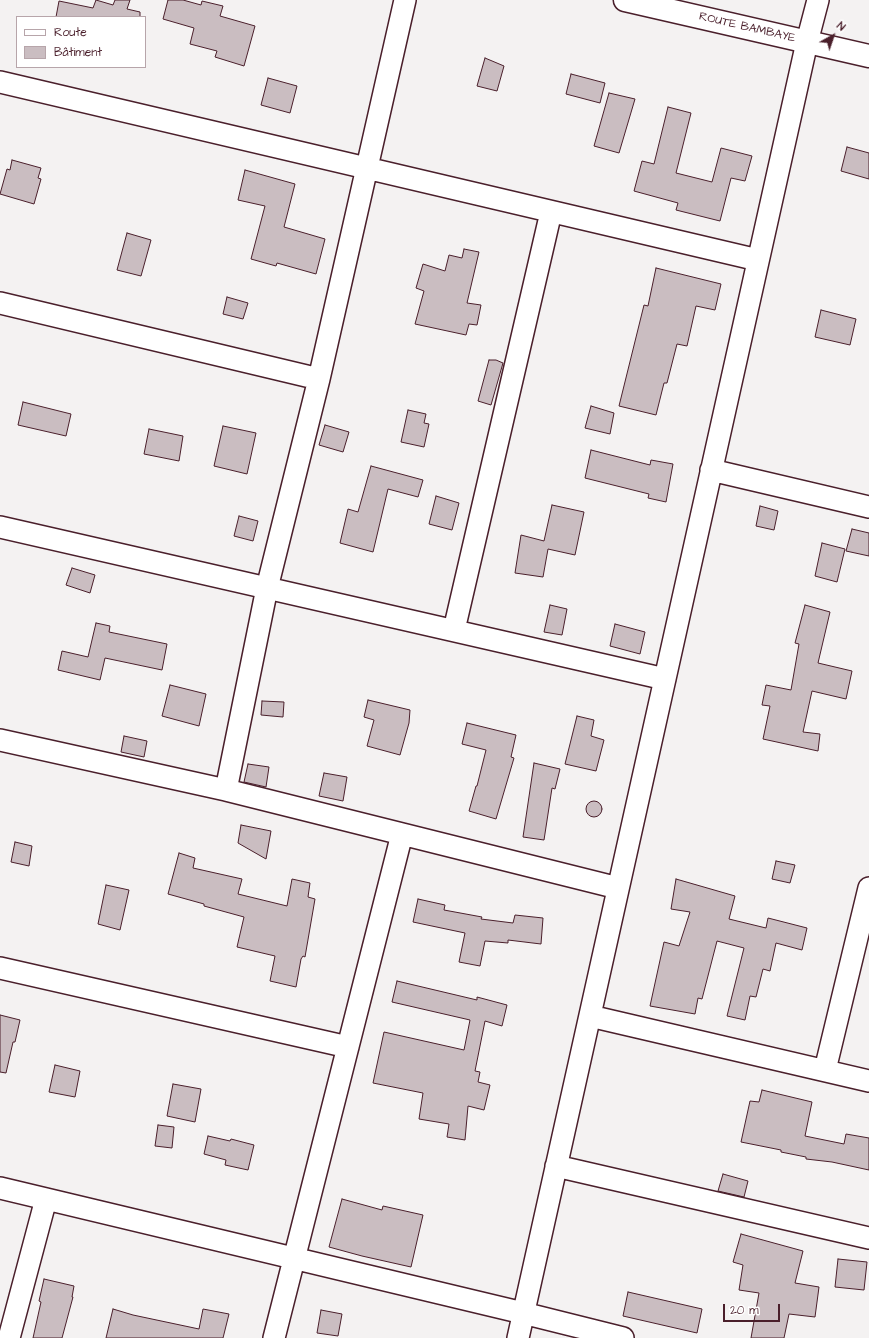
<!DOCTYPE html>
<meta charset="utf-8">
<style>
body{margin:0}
#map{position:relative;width:869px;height:1338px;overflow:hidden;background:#f4f2f2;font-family:"Architects Daughter",sans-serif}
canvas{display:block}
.legend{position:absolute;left:16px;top:16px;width:130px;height:52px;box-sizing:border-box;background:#fff;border:1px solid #b7a5aa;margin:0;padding:5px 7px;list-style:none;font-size:12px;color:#4a1f2b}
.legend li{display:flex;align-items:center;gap:8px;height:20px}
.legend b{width:20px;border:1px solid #b7a5aa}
.north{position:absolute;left:813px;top:16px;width:40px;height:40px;-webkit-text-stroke:3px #fff;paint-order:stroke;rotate:40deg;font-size:11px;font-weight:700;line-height:16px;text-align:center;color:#4a1f2b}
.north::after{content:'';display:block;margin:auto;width:14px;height:18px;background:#4a1f2b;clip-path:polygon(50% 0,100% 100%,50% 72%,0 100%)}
.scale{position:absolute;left:723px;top:1304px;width:57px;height:18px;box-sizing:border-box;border:2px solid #4a1f2b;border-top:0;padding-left:5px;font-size:12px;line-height:14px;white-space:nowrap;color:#4a1f2b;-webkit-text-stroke:3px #fff;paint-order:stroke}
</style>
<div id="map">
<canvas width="869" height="1338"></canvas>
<ul class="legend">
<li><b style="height:5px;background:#fff"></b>Route</li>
<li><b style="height:11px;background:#cabdc1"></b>Bâtiment</li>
</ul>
<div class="north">N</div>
<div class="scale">20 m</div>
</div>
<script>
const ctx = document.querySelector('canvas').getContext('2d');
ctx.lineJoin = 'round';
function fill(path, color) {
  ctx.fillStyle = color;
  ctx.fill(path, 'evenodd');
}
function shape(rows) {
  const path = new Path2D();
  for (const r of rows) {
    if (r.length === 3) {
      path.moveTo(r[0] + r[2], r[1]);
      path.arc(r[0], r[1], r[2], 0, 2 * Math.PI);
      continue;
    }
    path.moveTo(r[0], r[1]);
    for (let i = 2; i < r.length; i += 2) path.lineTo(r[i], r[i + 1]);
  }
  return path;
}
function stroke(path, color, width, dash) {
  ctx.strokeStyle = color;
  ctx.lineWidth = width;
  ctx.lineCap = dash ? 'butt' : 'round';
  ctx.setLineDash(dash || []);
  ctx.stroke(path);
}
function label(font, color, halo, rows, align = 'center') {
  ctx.font = font + ' "Architects Daughter",sans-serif';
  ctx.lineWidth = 4;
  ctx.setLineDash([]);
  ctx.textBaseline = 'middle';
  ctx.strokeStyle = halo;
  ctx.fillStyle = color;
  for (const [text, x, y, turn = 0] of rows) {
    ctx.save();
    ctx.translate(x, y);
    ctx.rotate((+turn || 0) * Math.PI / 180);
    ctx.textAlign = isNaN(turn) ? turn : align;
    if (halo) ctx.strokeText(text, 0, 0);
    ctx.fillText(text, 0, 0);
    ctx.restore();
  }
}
const building = shape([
 [96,0,113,5,115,0,130,0,127,9,140,12,140,17,56,17,59,1,93,8,96,0],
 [168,0,183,0,201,5,202,1,223,6,220,16,255,26,244,66,215,57,217,51,190,44,194,28,163,19,168,0],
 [485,58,504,66,497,91,477,86,485,58],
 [571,74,605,83,600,103,566,94,571,74],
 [268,78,297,86,290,113,261,105,268,78],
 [609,93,635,99,619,153,594,146,609,93],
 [668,107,691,113,676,173,712,182,721,148,752,156,745,181,731,178,720,221,676,210,678,203,634,191,642,161,654,164,668,107],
 [847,147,869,153,869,179,841,171,847,147],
 [12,160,41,168,38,178,41,179,34,204,0,194,7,169,10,170,12,160],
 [245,170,295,184,284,227,325,239,316,274,277,263,276,266,251,259,265,206,238,200,245,170],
 [127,233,151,240,141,276,117,270,127,233],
 [464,249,479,252,467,303,481,305,477,325,469,324,466,335,415,324,424,291,416,288,423,264,445,271,449,255,462,258,464,249],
 [656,268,721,284,715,310,696,306,687,346,677,344,667,383,664,383,656,415,619,406,644,305,648,306,656,268],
 [227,297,248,303,243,319,223,314,227,297],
 [821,310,856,319,850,345,815,337,821,310],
 [489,360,496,360,503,363,491,405,478,401,489,360],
 [23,402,71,414,66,436,18,425,23,402],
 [591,406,614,413,610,434,585,428,591,406],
 [408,410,426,414,424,423,429,424,424,447,401,442,408,410],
 [325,425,349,432,343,452,319,445,325,425],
 [223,426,256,433,247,474,214,466,223,426],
 [149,429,183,436,179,461,144,454,149,429],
 [591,450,650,465,651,460,673,464,666,502,648,498,649,494,585,478,591,450],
 [371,466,423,480,418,497,388,489,373,552,340,543,348,509,358,512,371,466],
 [436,496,459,503,452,530,429,524,436,496],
 [552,505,584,512,575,555,548,549,543,577,515,573,521,535,544,541,552,505],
 [760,506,778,511,774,530,756,526,760,506],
 [239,516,258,521,253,541,234,536,239,516],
 [852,529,869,533,869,556,846,551,852,529],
 [822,543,845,549,837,582,815,576,822,543],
 [72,568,95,575,90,593,66,585,72,568],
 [550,605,567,609,562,635,544,632,550,605],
 [805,605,830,612,818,663,852,671,846,699,812,691,803,732,820,734,818,751,763,739,770,706,762,705,766,685,791,690,799,644,795,643,805,605],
 [96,623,110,626,109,632,167,644,162,670,105,658,100,680,58,670,62,651,88,657,96,623],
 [615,624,645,632,640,654,610,646,615,624],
 [170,685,206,694,199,726,162,716,170,685],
 [368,700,410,710,409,723,400,755,367,746,374,720,364,717,368,700],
 [262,701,284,702,283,717,261,715,262,701],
 [577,716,594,720,591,736,604,740,596,771,565,764,577,716],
 [467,723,516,735,511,757,514,758,496,819,469,811,476,786,477,786,486,750,462,744,467,723],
 [124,736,147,741,144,757,121,752,124,736],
 [534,763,560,769,555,789,552,788,544,840,523,837,534,763],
 [248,764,269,767,266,787,244,782,248,764],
 [324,773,347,777,343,801,319,796,324,773],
 [594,809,8],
 [241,825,271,831,266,859,238,843,241,825],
 [15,842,32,846,29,866,11,862,15,842],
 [179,853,195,858,193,868,242,879,238,894,287,906,292,879,310,883,308,897,315,899,305,957,303,956,301,959,296,987,270,981,275,956,237,947,244,917,204,906,204,904,168,894,179,853],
 [776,861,795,865,790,883,772,879,776,861],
 [676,879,735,896,729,919,766,928,768,918,807,928,802,950,776,943,770,971,763,969,756,997,750,996,745,1020,727,1016,744,948,717,941,702,999,698,998,695,1014,650,1006,664,942,679,946,690,912,671,909,676,879],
 [106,885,129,890,120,930,98,924,106,885],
 [418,899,445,905,444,910,482,917,481,919,513,923,515,915,543,918,541,944,508,940,508,943,485,941,480,966,459,962,465,933,413,922,418,899],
 [397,981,477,1000,477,997,507,1005,502,1026,485,1021,475,1071,480,1072,478,1082,490,1085,484,1110,468,1106,465,1140,447,1137,449,1124,419,1119,423,1093,373,1083,384,1032,464,1050,470,1020,392,1002,397,981],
 [0,1015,20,1020,15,1042,13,1042,6,1073,0,1072,0,1015],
 [55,1065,80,1071,75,1097,49,1092,55,1065],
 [173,1084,201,1089,195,1122,167,1116,173,1084],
 [762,1090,812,1102,805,1136,844,1144,846,1134,869,1138,869,1170,832,1162,806,1159,806,1157,781,1152,781,1150,741,1142,750,1101,759,1102,762,1090],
 [158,1125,174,1127,172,1148,155,1146,158,1125],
 [208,1136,230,1141,231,1139,254,1145,248,1170,225,1165,226,1160,204,1154,208,1136],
 [723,1174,748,1181,744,1197,718,1191,723,1174],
 [342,1199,382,1210,383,1206,423,1215,411,1267,362,1256,329,1247,342,1199],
 [741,1234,803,1251,795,1283,819,1287,815,1317,789,1314,784,1338,751,1338,759,1293,739,1290,743,1265,733,1262,741,1234],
 [838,1259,867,1262,864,1290,835,1287,838,1259],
 [44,1279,74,1286,72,1297,73,1297,62,1338,33,1338,41,1302,39,1301,44,1279],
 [628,1292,702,1309,697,1333,623,1316,628,1292],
 [113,1309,133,1315,199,1329,203,1309,229,1314,223,1338,106,1338,113,1309],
 [321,1310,342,1314,338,1336,317,1333,321,1310]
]);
const street = shape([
 [0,82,758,260],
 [0,303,319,379],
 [711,470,869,507],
 [0,527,665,679],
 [454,630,551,212],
 [0,740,226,790,618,888],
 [226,790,267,588,319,379,405,0],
 [0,968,348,1047],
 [590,1016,869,1081],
 [825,1070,869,888],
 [556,1166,869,1238],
 [0,1188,523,1313,623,1338],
 [9,1338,46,1199],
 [274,1338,402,834],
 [518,1338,807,42,818,0]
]);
const secondary = shape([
 [625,0,869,56]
]);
const streetNames = [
 ["ROUTE BAMBAYE",747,28,13]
];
fill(building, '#cabdc1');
stroke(building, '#4a1f2b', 1);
stroke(street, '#4a1f2b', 24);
stroke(secondary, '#4a1f2b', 25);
stroke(street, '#fff', 21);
stroke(secondary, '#fff', 22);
label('12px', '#4a1f2b', '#fff', streetNames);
</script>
